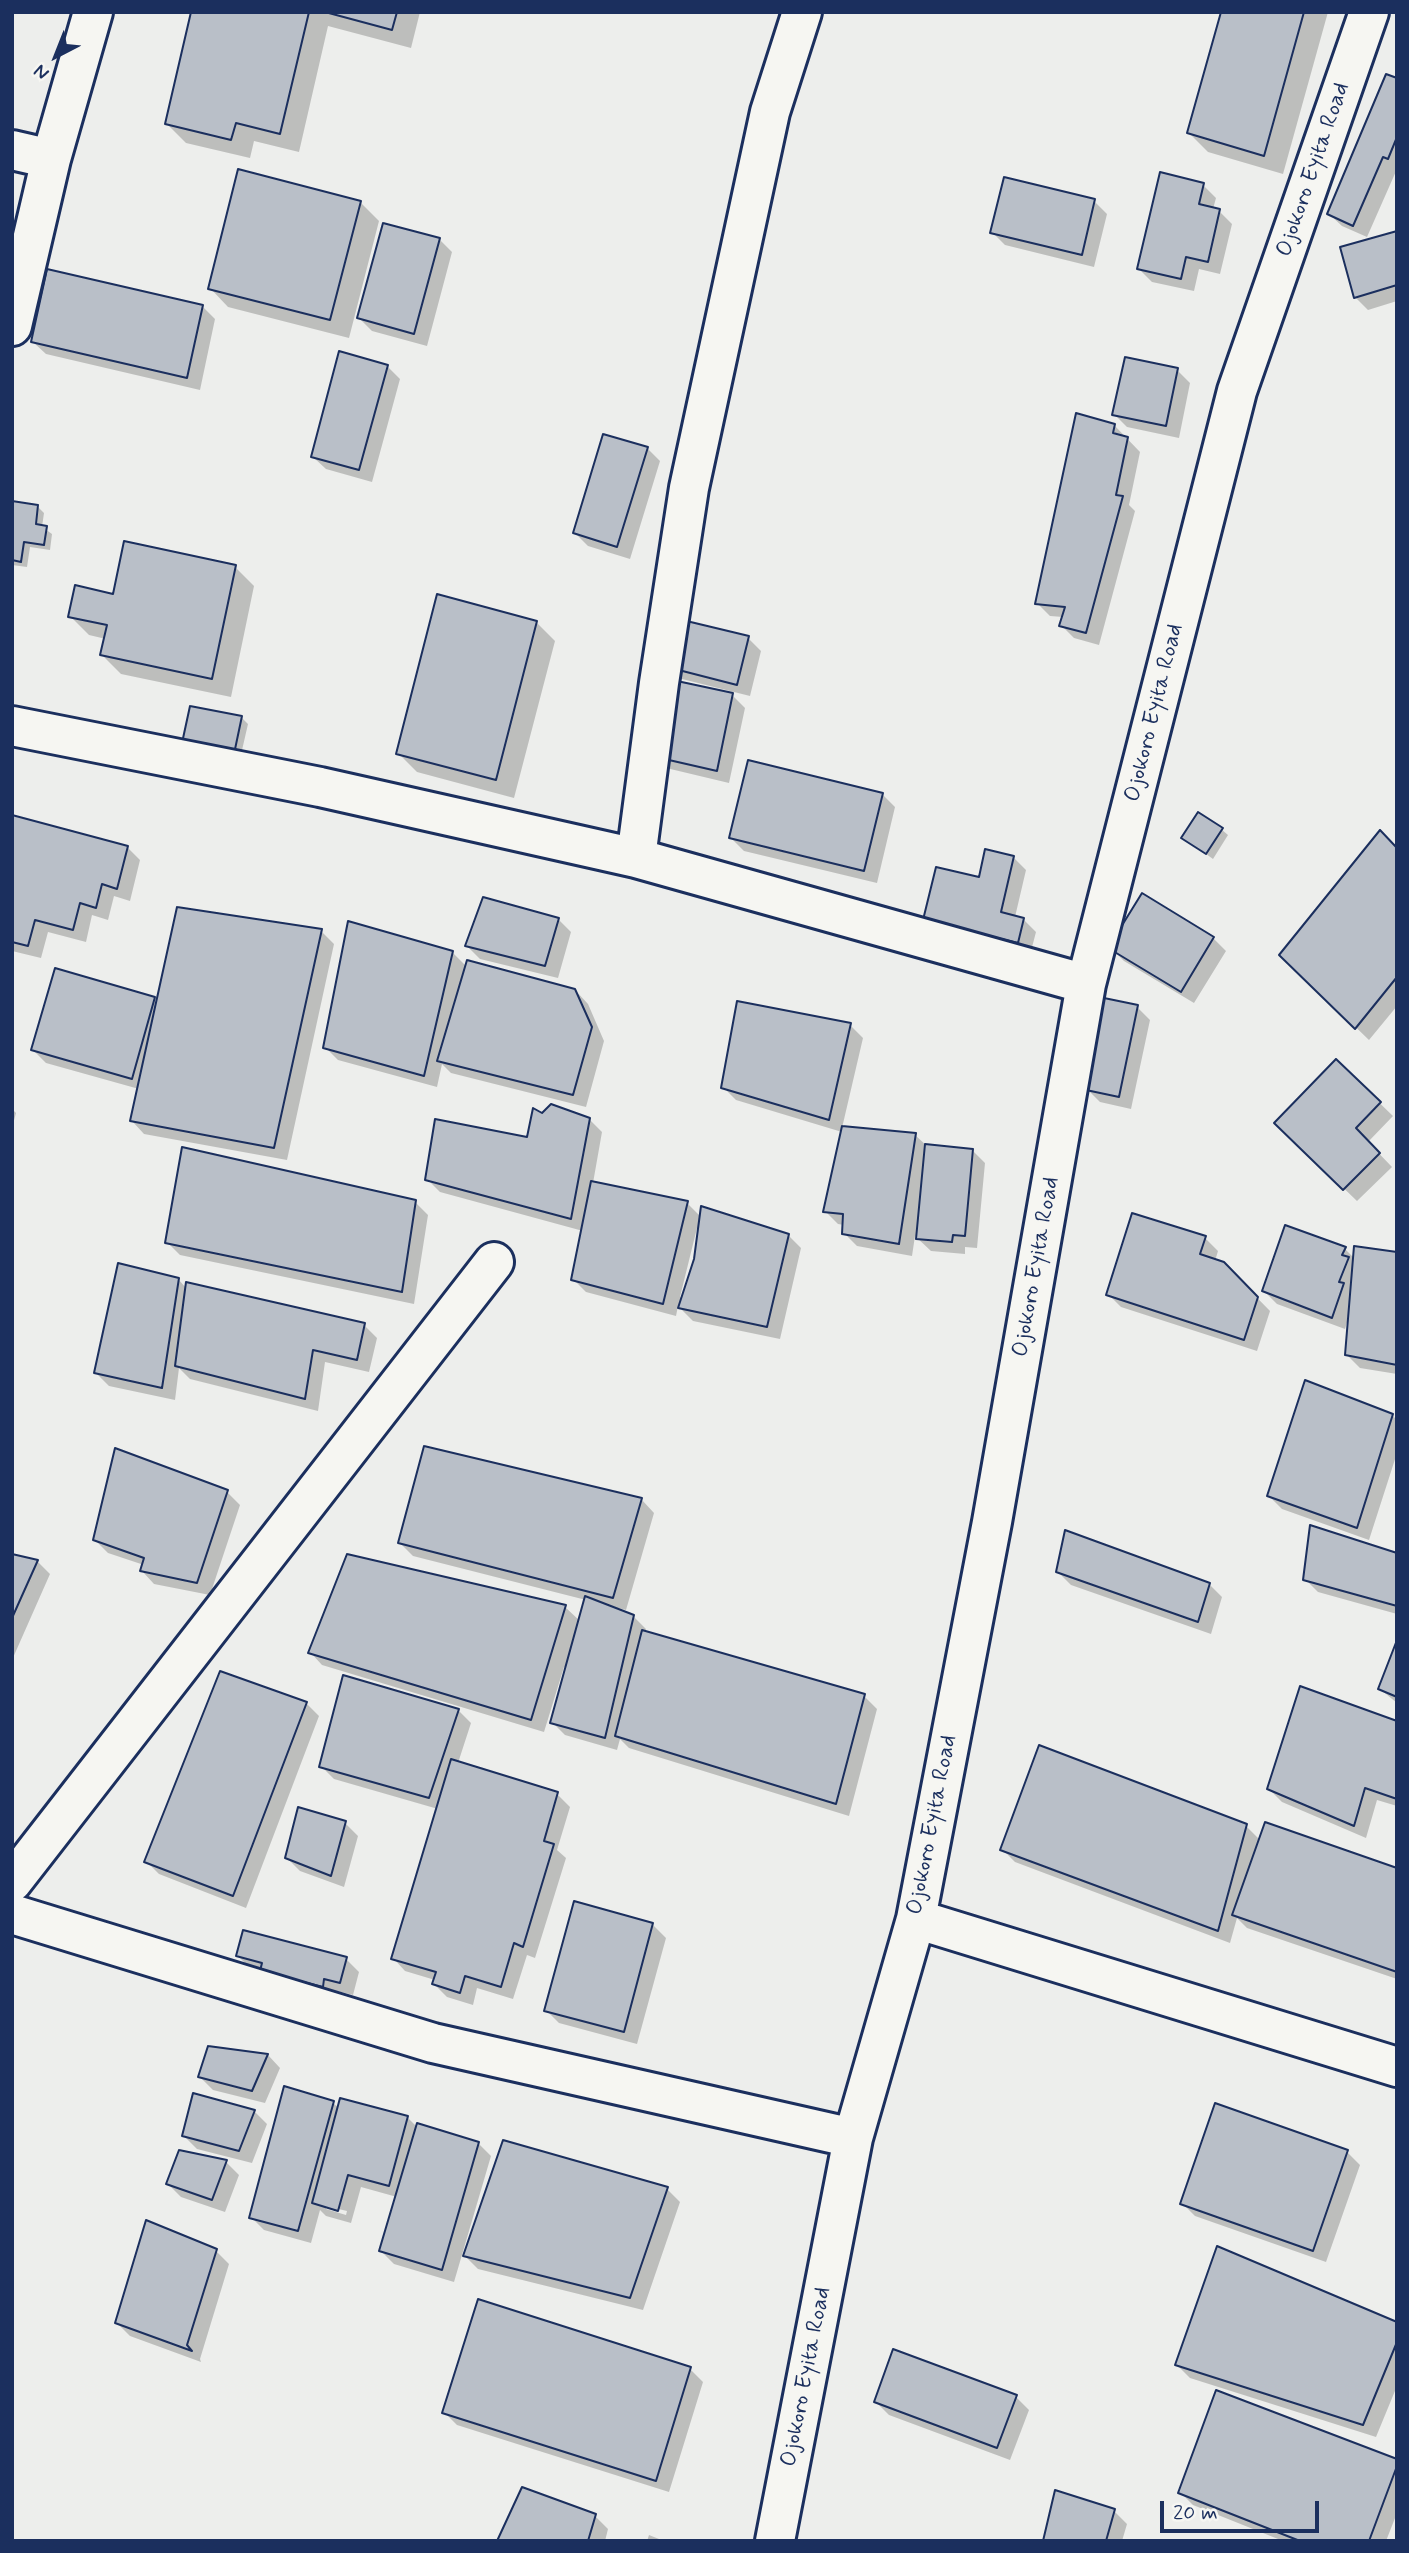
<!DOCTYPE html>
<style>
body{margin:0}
#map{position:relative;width:1409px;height:2553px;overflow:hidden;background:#edeeec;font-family:Mynerve,sans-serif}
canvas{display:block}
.frame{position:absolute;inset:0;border:14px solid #1b2f5e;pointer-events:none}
.north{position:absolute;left:21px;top:21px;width:70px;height:70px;-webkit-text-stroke:5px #f6f6f2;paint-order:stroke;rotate:222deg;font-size:19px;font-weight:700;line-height:28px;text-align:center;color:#1b2f5e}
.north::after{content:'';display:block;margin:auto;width:24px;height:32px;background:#1b2f5e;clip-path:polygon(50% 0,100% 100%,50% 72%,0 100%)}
.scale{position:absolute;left:1160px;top:2501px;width:159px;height:32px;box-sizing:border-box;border:4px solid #1b2f5e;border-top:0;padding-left:9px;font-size:21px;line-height:24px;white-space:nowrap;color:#1b2f5e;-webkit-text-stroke:5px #f6f6f2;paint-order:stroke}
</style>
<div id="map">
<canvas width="1409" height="2553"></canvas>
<div class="frame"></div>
<div class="north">N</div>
<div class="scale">20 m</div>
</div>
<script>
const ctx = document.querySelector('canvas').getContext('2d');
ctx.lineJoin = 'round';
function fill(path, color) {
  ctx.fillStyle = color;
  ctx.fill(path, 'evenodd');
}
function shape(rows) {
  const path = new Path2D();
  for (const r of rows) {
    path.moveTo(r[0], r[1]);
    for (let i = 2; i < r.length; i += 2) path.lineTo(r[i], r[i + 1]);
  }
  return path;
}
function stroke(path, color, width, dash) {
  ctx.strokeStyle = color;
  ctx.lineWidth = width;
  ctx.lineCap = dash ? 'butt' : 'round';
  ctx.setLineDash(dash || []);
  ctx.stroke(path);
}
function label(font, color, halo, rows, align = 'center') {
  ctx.font = font + ' Mynerve,sans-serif';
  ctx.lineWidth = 5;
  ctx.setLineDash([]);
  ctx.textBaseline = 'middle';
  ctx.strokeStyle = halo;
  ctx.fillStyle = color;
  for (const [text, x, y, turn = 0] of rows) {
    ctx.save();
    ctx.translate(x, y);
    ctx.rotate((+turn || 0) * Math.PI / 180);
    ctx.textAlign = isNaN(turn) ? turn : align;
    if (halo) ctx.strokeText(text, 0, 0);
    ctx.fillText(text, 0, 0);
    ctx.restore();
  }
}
const shadow = shape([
 [193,12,420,12,411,48,328,26,299,152,254,141,250,158,186,143,167,124],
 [1222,12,1328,12,1283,174,1208,152,1189,133],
 [1397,80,1397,169,1367,237,1342,226,1329,214],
 [1203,185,1216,198,1213,209,1219,211,1232,224,1220,274,1199,269,1194,291,1152,282,1139,269],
 [1094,201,1107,214,1094,267,1005,245,992,232],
 [360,202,379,221,349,338,228,307,210,288],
 [1397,233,1397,301,1368,310,1355,297],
 [439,239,452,252,427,346,372,331,359,318],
 [202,306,215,319,200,390,46,354,33,342],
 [387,366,400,379,372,482,326,469,313,457],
 [1177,370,1190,383,1179,438,1127,427,1114,414],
 [1114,425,1140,452,1129,505,1135,511,1099,645,1074,638,1061,625,1063,617,1050,616,1037,603],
 [647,448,660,461,630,559,588,546,575,533],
 [12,503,38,507,44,513,42,527,52,534,50,550,30,547,27,567,12,565],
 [235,567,254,586,231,697,121,674,102,655,106,639,89,635,70,616,115,596],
 [536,622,555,641,514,798,417,772,398,753],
 [748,638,761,651,750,696,678,678,665,665],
 [729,692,745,708,729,783,662,767,649,754],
 [242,718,248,724,240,759,191,749],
 [882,794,895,807,877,883,744,851,731,838],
 [12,817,127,847,140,860,130,901,114,896,108,920,92,915,86,942,48,932,41,958,12,951],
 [1221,829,1228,835,1213,859,1184,838],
 [1397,850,1397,1006,1369,1040,1281,955],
 [1013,857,1026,870,1015,917,1023,919,1036,932,1030,955,938,933,980,879],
 [558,919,571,932,558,978,480,959,467,946],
 [321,931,334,944,287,1160,144,1134,132,1121,139,1089,46,1063,33,1050,154,999,158,1002],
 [1213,938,1226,951,1194,1003,1124,961,1111,948],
 [452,952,467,967,575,990,588,1004,604,1041,586,1107,451,1073,442,1064,437,1087,338,1060,325,1047],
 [1137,1007,1150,1020,1131,1109,1100,1102,1087,1089],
 [850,1025,863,1038,842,1128,915,1135,927,1146,972,1150,985,1163,977,1248,965,1247,965,1254,931,1251,915,1236,912,1256,857,1246,844,1233,844,1225,838,1224,825,1211,842,1132,736,1100,723,1087],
 [1336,1061,1393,1116,1368,1142,1392,1167,1357,1201,1276,1123],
 [12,1109,16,1113,12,1128],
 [543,1116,589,1119,602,1132,593,1183,687,1203,701,1217,788,1235,801,1248,780,1339,693,1321,678,1306,676,1316,586,1292,573,1279,583,1231,440,1192,427,1179,529,1139],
 [697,1228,700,1228,696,1259,683,1298,680,1297],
 [415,1202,428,1215,414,1304,180,1255,167,1242],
 [1205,1238,1218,1251,1215,1261,1223,1263,1270,1311,1257,1351,1121,1307,1108,1294],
 [1345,1249,1355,1259,1397,1254,1397,1374,1360,1368,1347,1355,1348,1319,1345,1329,1277,1304,1264,1291],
 [178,1279,187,1289,364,1325,377,1338,369,1372,325,1362,318,1411,190,1379,179,1368,175,1400,109,1386,96,1373],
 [1392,1415,1397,1420,1397,1453,1369,1540,1282,1509,1269,1496],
 [425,1449,642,1500,654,1513,626,1610,618,1608,617,1610,633,1616,646,1629,645,1633,864,1696,877,1709,849,1816,629,1748,620,1739,617,1750,565,1735,552,1722,567,1668,564,1667,544,1732,322,1665,310,1652,565,1607,580,1621,586,1600,413,1556,400,1543],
 [227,1492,240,1505,210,1595,154,1584,142,1571,144,1565,108,1553,95,1540],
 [1397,1555,1397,1614,1318,1592,1305,1579],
 [12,1556,37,1561,50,1574,12,1660],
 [1058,1572,1209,1584,1222,1597,1211,1634,1071,1585],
 [1397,1645,1397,1703,1380,1689],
 [306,1703,319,1716,246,1908,159,1874,146,1861],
 [458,1710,471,1723,458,1763,557,1794,570,1807,557,1850,566,1858,535,1958,527,1955,513,1999,477,1988,473,2005,447,1997,434,1984,435,1980,405,1971,393,1958,438,1809,334,1779,321,1766],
 [1397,1723,1397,1806,1377,1800,1366,1838,1282,1802,1269,1789],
 [345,1823,358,1836,344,1887,300,1871,287,1858],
 [1246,1826,1261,1841,1397,1869,1397,1979,1247,1928,1237,1918,1230,1943,1015,1862,1002,1849],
 [575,1903,653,1925,666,1938,637,2044,559,2023,546,2010],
 [238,1956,346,1959,359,1972,353,1995,337,1991,335,1999,251,1969],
 [210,2048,268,2055,280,2068,265,2103,213,2090,200,2077],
 [333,2103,339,2108,407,2117,417,2127,478,2143,491,2156,454,2282,394,2264,381,2251,397,2197,361,2187,351,2223,326,2216,320,2210,311,2243,264,2230,251,2217],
 [326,2206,347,2211,346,2215,326,2209],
 [254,2111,267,2124,252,2163,197,2149,184,2136],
 [1347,2152,1360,2165,1326,2262,1195,2216,1182,2203],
 [226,2162,239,2175,225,2212,181,2197,168,2184],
 [667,2189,680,2202,643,2310,478,2269,465,2256],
 [216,2251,229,2264,200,2359,201,2362,130,2336,117,2323],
 [1397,2324,1397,2386,1376,2437,1190,2378,1177,2365],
 [690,2369,703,2382,669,2492,457,2425,444,2412],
 [1016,2397,1029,2410,1010,2460,889,2415,876,2402],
 [1397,2461,1397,2513,1386,2541,1283,2541,1193,2505,1180,2492],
 [1114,2511,1127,2524,1122,2541,1045,2541],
 [595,2516,608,2529,605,2541,499,2541],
 [649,2535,664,2541,647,2541]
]);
const building = shape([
 [191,12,309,12,280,134,236,123,231,140,165,124,191,12],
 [325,12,397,12,392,30,325,12],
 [1221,12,1304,12,1264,156,1187,133,1221,12],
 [1386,74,1397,78,1397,137,1388,159,1383,157,1353,226,1327,214,1386,74],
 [238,169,361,201,330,320,208,289,238,169],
 [1160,172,1204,183,1199,204,1220,209,1208,262,1186,257,1181,279,1137,269,1160,172],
 [1004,177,1095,199,1082,255,990,233,1004,177],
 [383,223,440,238,414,334,357,318,383,223],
 [1397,231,1397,285,1354,298,1340,247,1397,231],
 [47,269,203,305,187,378,31,342,47,269],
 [339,351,388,365,359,470,311,457,339,351],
 [1125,357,1178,368,1166,426,1112,415,1125,357],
 [1076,413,1115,424,1113,433,1128,437,1116,495,1123,496,1086,633,1059,626,1065,607,1035,604,1076,413],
 [603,434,648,447,617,547,573,533,603,434],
 [12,501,38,505,36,524,47,526,44,545,24,542,21,562,12,560,12,501],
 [124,541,236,565,212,679,100,655,107,625,68,617,75,585,113,594,124,541],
 [437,594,537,621,496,780,396,754,437,594],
 [674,618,749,636,737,685,663,666,674,618],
 [663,678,733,693,717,771,647,755,663,678],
 [190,706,242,716,234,754,182,743,190,706],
 [748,760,883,793,864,871,729,838,748,760],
 [1198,812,1223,828,1206,854,1181,838,1198,812],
 [12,815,128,846,117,889,102,884,96,908,80,903,73,930,35,920,28,946,12,942,12,815],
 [1380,830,1397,848,1397,977,1355,1029,1279,955,1380,830],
 [985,849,1014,856,1001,912,1024,918,1018,943,923,920,936,867,979,877,985,849],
 [1142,893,1214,937,1181,992,1108,948,1142,893],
 [483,897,559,918,545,966,465,946,483,897],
 [177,907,322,929,274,1148,130,1121,177,907],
 [348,921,453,951,424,1076,323,1048,348,921],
 [467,960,575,989,592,1027,573,1095,437,1061,467,960],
 [55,968,155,997,132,1079,31,1050,55,968],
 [1104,998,1138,1005,1119,1097,1086,1090,1104,998],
 [737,1001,851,1023,829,1120,721,1088,737,1001],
 [1336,1059,1381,1102,1356,1128,1380,1153,1343,1190,1274,1123,1336,1059],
 [551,1104,590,1118,571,1219,425,1180,435,1119,527,1137,533,1108,542,1113,551,1104],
 [842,1126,916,1133,899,1244,842,1234,843,1214,823,1212,842,1126],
 [925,1144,973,1149,965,1236,953,1235,952,1242,916,1239,925,1144],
 [182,1147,416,1200,402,1292,165,1243,182,1147],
 [591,1181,688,1201,663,1304,571,1280,591,1181],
 [701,1206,789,1234,767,1327,678,1308,694,1259,701,1206],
 [1132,1213,1206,1236,1200,1254,1224,1262,1258,1297,1244,1340,1106,1295,1132,1213],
 [1285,1225,1346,1247,1342,1255,1349,1257,1339,1282,1344,1283,1332,1318,1262,1291,1285,1225],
 [1354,1246,1397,1252,1397,1365,1345,1355,1354,1246],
 [118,1263,179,1278,162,1388,94,1373,118,1263],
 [186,1282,365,1323,357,1360,313,1350,305,1399,175,1366,186,1282],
 [1305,1380,1393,1414,1357,1528,1267,1496,1305,1380],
 [424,1446,642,1498,613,1598,398,1543,424,1446],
 [115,1448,228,1490,197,1583,140,1571,144,1558,93,1540,115,1448],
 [1310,1525,1397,1553,1397,1606,1303,1580,1310,1525],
 [1065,1530,1210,1583,1198,1622,1056,1572,1065,1530],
 [12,1554,38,1560,12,1618,12,1554],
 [347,1554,566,1605,531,1720,308,1653,347,1554],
 [585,1596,634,1615,605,1738,550,1723,585,1596],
 [642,1630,865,1694,836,1804,615,1736,642,1630],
 [1397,1640,1397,1697,1378,1689,1397,1640],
 [220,1671,307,1702,233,1896,144,1862,220,1671],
 [343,1675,459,1709,429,1798,319,1767,343,1675],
 [1300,1686,1397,1721,1397,1799,1365,1788,1354,1826,1267,1789,1300,1686],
 [1039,1745,1247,1824,1218,1931,1000,1850,1039,1745],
 [451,1759,558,1792,544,1841,554,1844,523,1947,514,1943,501,1987,465,1976,460,1993,432,1984,436,1972,391,1959,451,1759],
 [298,1807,346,1821,331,1876,285,1858,298,1807],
 [1265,1822,1397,1868,1397,1972,1232,1915,1265,1822],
 [574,1901,653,1923,624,2032,544,2011,574,1901],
 [243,1930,347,1957,340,1983,324,1979,323,1987,260,1971,262,1963,236,1956,243,1930],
 [208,2046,268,2054,252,2091,198,2077,208,2046],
 [284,2086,334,2101,298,2231,249,2218,284,2086],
 [193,2093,255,2110,239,2151,182,2136,193,2093],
 [340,2098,408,2116,389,2186,348,2175,338,2211,312,2203,340,2098],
 [1215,2103,1348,2150,1313,2251,1180,2204,1215,2103],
 [417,2123,479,2142,442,2270,379,2251,417,2123],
 [503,2140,668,2187,630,2298,463,2256,503,2140],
 [179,2150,227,2160,212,2200,166,2184,179,2150],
 [146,2220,217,2249,187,2345,192,2351,115,2323,146,2220],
 [1217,2246,1397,2322,1397,2342,1363,2425,1175,2365,1217,2246],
 [478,2299,691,2367,656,2481,442,2413,478,2299],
 [893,2349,1017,2395,997,2448,874,2402,893,2349],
 [1216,2390,1397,2459,1397,2466,1369,2541,1300,2541,1178,2493,1216,2390],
 [522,2487,596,2514,588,2541,497,2541,522,2487],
 [1055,2490,1115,2509,1106,2541,1043,2541,1055,2490]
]);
const street = shape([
 [12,150,51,159],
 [12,326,51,159,93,12],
 [12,726,320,787,636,858,1086,984],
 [636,858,659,683,689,488,770,112,802,12],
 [12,1882,494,1262],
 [12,1914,433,2043,853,2138],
 [916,1919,1397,2067],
 [775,2541,853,2138,916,1919,992,1522,1086,984,1237,391,1369,12]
]);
const streetNames = [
 ["Ojokoro Eyita Road",1314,170,-71],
 ["Ojokoro Eyita Road",1155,713,-76],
 ["Ojokoro Eyita Road",1037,1267,-80],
 ["Ojokoro Eyita Road",933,1825,-79],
 ["Ojokoro Eyita Road",807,2377,-79]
];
fill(shadow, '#0003');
fill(building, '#b9bfc8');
stroke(building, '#1b2f5e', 2);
stroke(street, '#1b2f5e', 44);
stroke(street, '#f6f6f2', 38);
label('23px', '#1b2f5e', '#f6f6f2', streetNames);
</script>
